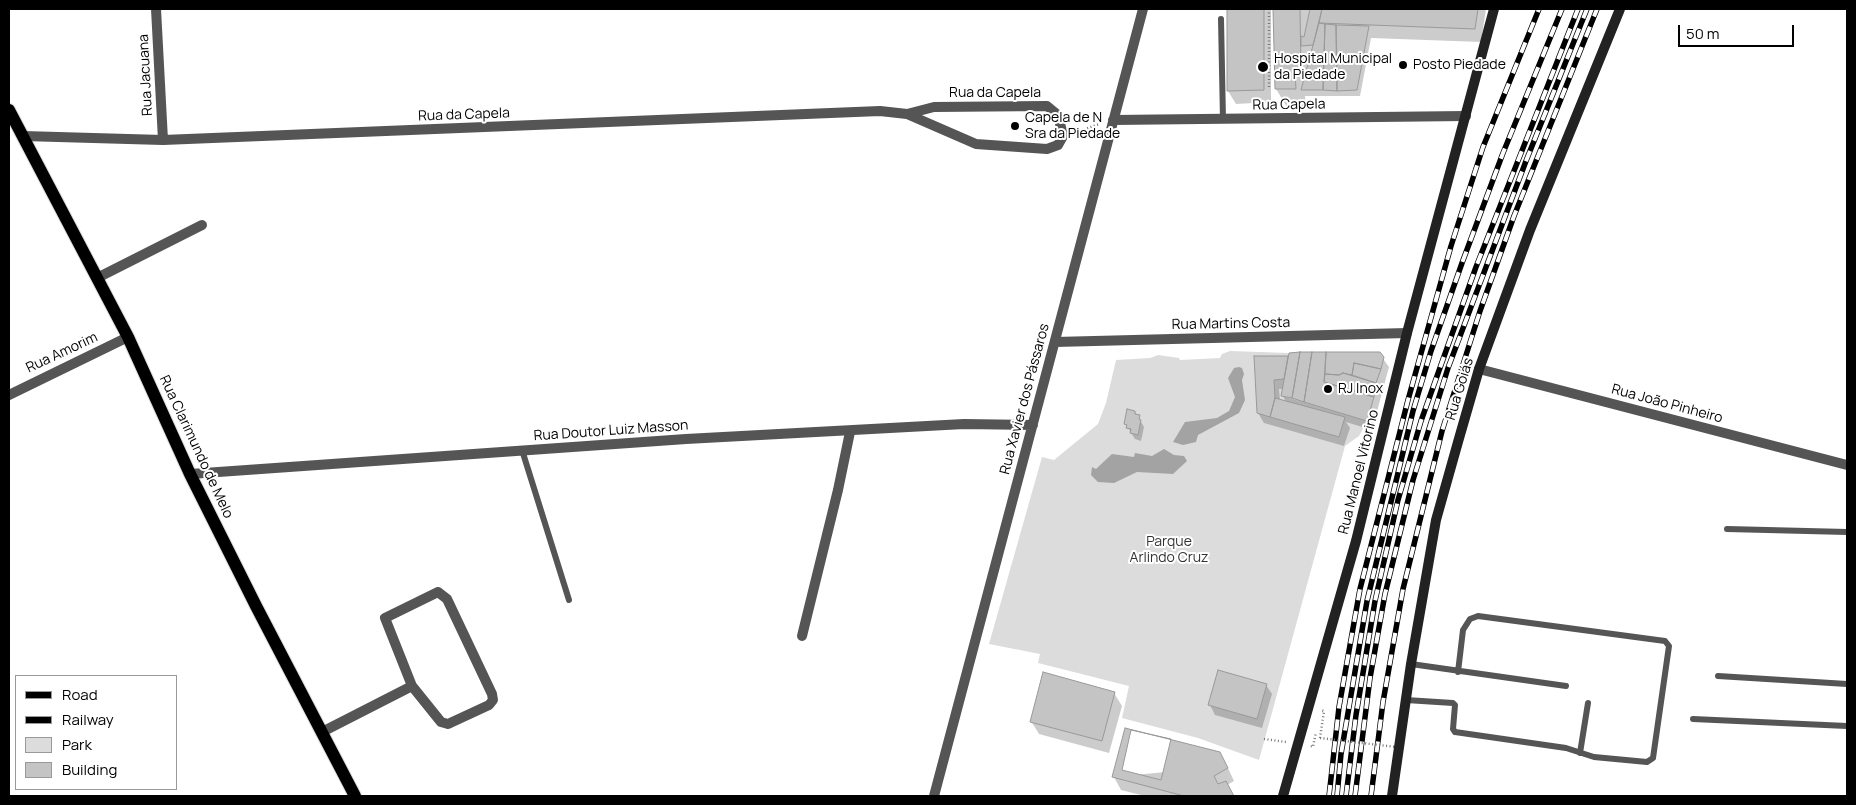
<!DOCTYPE html>
<meta charset="utf-8">
<style>
body{margin:0}
#map{position:relative;width:1856px;height:805px;overflow:hidden;background:#fff;font-family:Manrope,sans-serif}
canvas{display:block}
.frame{position:absolute;inset:0;border:10px solid #000;pointer-events:none}
.legend{position:absolute;left:15px;top:675px;width:162px;height:115px;box-sizing:border-box;background:#fff;border:1px solid #999;margin:0;padding:6px 9px;list-style:none;font-size:15px;color:#000}
.legend li{display:flex;align-items:center;gap:10px;height:25px}
.legend b{width:25px;border:1px solid #999}
.scale{position:absolute;left:1678px;top:25px;width:116px;height:22px;box-sizing:border-box;border:2px solid #000;border-top:0;padding-left:6px;font-size:15px;line-height:18px;white-space:nowrap;color:#000;-webkit-text-stroke:4px #fff;paint-order:stroke}
</style>
<div id="map">
<canvas width="1856" height="805"></canvas>
<div class="frame"></div>
<ul class="legend">
<li><b style="height:6px;background:#000"></b>Road</li>
<li><b style="height:6px;background:#000"></b>Railway</li>
<li><b style="height:14px;background:#dcdcdc"></b>Park</li>
<li><b style="height:14px;background:#c4c4c4"></b>Building</li>
</ul>
<div class="scale">50 m</div>
</div>
<script>
const ctx = document.querySelector('canvas').getContext('2d');
ctx.lineJoin = 'round';
function fill(path, color) {
  ctx.fillStyle = color;
  ctx.fill(path, 'evenodd');
}
function shape(rows) {
  const path = new Path2D();
  for (const r of rows) {
    path.moveTo(r[0], r[1]);
    for (let i = 2; i < r.length; i += 2) path.lineTo(r[i], r[i + 1]);
  }
  return path;
}
function stroke(path, color, width, dash) {
  ctx.strokeStyle = color;
  ctx.lineWidth = width;
  ctx.lineCap = dash ? 'butt' : 'round';
  ctx.setLineDash(dash || []);
  ctx.stroke(path);
}
function label(font, color, halo, rows, align = 'center') {
  ctx.font = font + ' Manrope,sans-serif';
  ctx.lineWidth = 4;
  ctx.setLineDash([]);
  ctx.textBaseline = 'middle';
  ctx.strokeStyle = halo;
  ctx.fillStyle = color;
  for (const [text, x, y, turn = 0] of rows) {
    ctx.save();
    ctx.translate(x, y);
    ctx.rotate((+turn || 0) * Math.PI / 180);
    ctx.textAlign = isNaN(turn) ? turn : align;
    if (halo) ctx.strokeText(text, 0, 0);
    ctx.fillText(text, 0, 0);
    ctx.restore();
  }
}
const green = shape([
 [1230,351,1289,353,1282,396,1367,421,1359,436,1345,446,1259,760,1198,738,1122,718,1129,686,1038,663,1040,654,989,644,1042,457,1054,460,1098,424,1106,403,1116,360,1150,358,1158,355,1179,358,1180,360,1220,358,1222,354]
]);
const water = shape([
 [1239,367,1242,368,1244,374,1242,380,1245,400,1239,413,1198,435,1196,442,1183,445,1173,442,1185,422,1217,418,1229,411,1235,397,1228,378,1234,368],
 [1164,449,1174,455,1184,456,1187,461,1173,474,1137,472,1114,483,1098,482,1091,475,1092,467,1096,469,1112,454,1134,457,1135,453,1152,456]
]);
const shadow = shape([
 [1229,9,1271,9,1271,102,1236,104,1228,91],
 [1274,9,1309,9,1310,14,1312,9,1486,9,1481,42,1371,38,1360,96,1305,96,1306,108,1287,107,1276,89],
 [1313,353,1379,353,1389,367,1372,430,1346,422,1350,428,1344,446,1264,423,1258,413,1256,357,1289,359],
 [1279,389,1284,389,1283,396,1286,402,1280,400],
 [1135,412,1144,427,1141,441,1135,439,1125,423],
 [1266,685,1272,694,1262,728,1215,715,1210,705],
 [1114,693,1122,706,1109,753,1039,734,1031,721],
 [1227,766,1234,781,1227,785,1233,796,1145,796,1121,790,1114,777]
]);
const building = shape([
 [1227,9,1264,9,1264,90,1227,91,1227,9],
 [1273,9,1300,9,1301,72,1295,72,1296,89,1275,89,1273,9],
 [1310,9,1322,9,1313,45,1301,46,1301,36,1304,37,1310,9],
 [1322,9,1478,9,1475,29,1319,23,1322,9],
 [1319,23,1325,24,1323,90,1301,90,1319,23],
 [1325,24,1336,25,1337,91,1323,90,1325,24],
 [1336,25,1369,26,1357,90,1337,91,1336,25],
 [1300,352,1312,352,1304,402,1292,398,1300,352],
 [1300,352,1292,398,1281,396,1289,353,1300,352],
 [1312,352,1326,352,1324,382,1374,397,1367,421,1304,402,1312,352],
 [1326,352,1380,352,1384,357,1381,369,1354,363,1352,375,1343,373,1339,375,1325,374,1326,352],
 [1254,356,1288,356,1284,379,1274,380,1275,398,1270,417,1257,413,1254,356],
 [1354,363,1381,369,1376,383,1352,375,1354,363],
 [1343,373,1376,383,1374,397,1324,382,1325,374,1339,375,1343,373],
 [1275,398,1345,417,1339,437,1270,417,1275,398],
 [1127,409,1135,411,1135,414,1140,415,1139,419,1141,420,1138,435,1130,433,1131,429,1126,428,1127,425,1124,424,1127,409],
 [1218,670,1267,684,1257,719,1208,705,1218,670],
 [1043,672,1115,692,1102,741,1030,722,1043,672],
 [1125,728,1220,752,1228,768,1214,776,1218,784,1226,781,1234,796,1184,796,1112,777,1125,728],
 [1131,730,1171,739,1161,780,1122,770,1131,730]
]);
const path = shape([
 [1269,9,1269,89],
 [1074,133,1099,124],
 [1320,738,1324,711,1321,710],
 [1264,739,1286,742],
 [1311,746,1313,747,1316,732]
]);
const service = shape([
 [1221,19,1223,120],
 [522,450,569,600],
 [1727,529,1847,532],
 [1411,664,1566,686],
 [1718,676,1847,684],
 [1406,700,1453,703,1455,705,1453,729,1455,732,1566,748,1594,757,1647,762,1653,758,1669,646,1665,641,1478,616,1470,619,1463,630,1458,672],
 [1693,719,1847,726],
 [1580,753,1588,703]
]);
const minor = shape([
 [156,9,163,140],
 [1113,120,1466,116],
 [23,136,163,140,880,111,907,114,976,144,1047,149,1058,145,1063,136,1058,115,1047,106,934,107,907,114],
 [97,278,202,225],
 [1055,342,1407,333],
 [1479,369,1847,465],
 [9,395,128,337],
 [190,474,686,439,964,424,1033,425],
 [438,592,447,599,492,694,493,700,489,705,448,724,441,722,412,686,385,618,438,592],
 [802,636,838,490,850,432],
 [322,732,412,686],
 [934,796,1143,9]
]);
const secondary = shape([
 [1283,796,1356,541,1407,333,1494,9],
 [1392,796,1411,664,1436,520,1458,442,1479,369,1530,230,1620,9]
]);
const primary = shape([
 [9,110,128,337,190,474,256,606,355,796]
]);
const rail = shape([
 [1329,796,1339,707,1360,589,1408,400,1451,246,1483,147,1539,9],
 [1337,796,1341,754,1367,601,1413,411,1431,351,1462,263,1503,153,1562,9],
 [1346,796,1356,715,1375,601,1398,500,1421,421,1476,267,1578,9],
 [1355,796,1370,678,1385,594,1413,480,1448,368,1526,161,1587,9],
 [1371,796,1383,702,1403,589,1442,431,1480,311,1514,216,1597,9]
]);
const pathBridge = shape([
 [1320,738,1396,747]
]);
const markers = [
 [1403,65,5,"#000"],
 [1263,67,6,"#000"],
 [1015,126,5,"#000"],
 [1328,389,5,"#000"]
];
const poiNames = [
 ["Hospital Municipal",1274,59],
 ["da Piedade",1274,75],
 ["Posto Piedade",1413,65],
 ["Capela de N",1025,118],
 ["Sra da Piedade",1025,134],
 ["RJ Inox",1338,389]
];
const streetNames = [
 ["Rua Jacuana",146,75,-93],
 ["Rua da Capela",995,93],
 ["Rua Capela",1289,105,-1],
 ["Rua da Capela",464,115,-2],
 ["Rua Martins Costa",1231,324,-1],
 ["Rua Amorim",62,353,-25],
 ["Rua Goiás",1460,389,-73],
 ["Rua Xavier dos Pássaros",1025,399,-75],
 ["Rua João Pinheiro",1667,404,15],
 ["Rua Doutor Luiz Masson",611,431,-4],
 ["Rua Clarimundo de Melo",196,447,65],
 ["Rua Manoel Vitorino",1359,472,-76]
];
const parkNames = [
 ["Parque",1169,542],
 ["Arlindo Cruz",1169,558]
];
fill(green, '#dcdcdc');
fill(water, '#a3a3a3');
fill(shadow, '#0003');
fill(building, '#c4c4c4');
stroke(building, '#999', 1);
stroke(primary, '#dbdbdb', 14);
stroke(path, '#777', 2.5, [1, 2.5]);
stroke(service, '#555', 6);
stroke(minor, '#555', 10);
stroke(secondary, '#222', 10);
stroke(primary, '#000', 12);
stroke(rail, '#000', 5.5);
stroke(rail, '#fff', 4, [11]);
stroke(pathBridge, '#777', 2.5, [1, 2.5]);
for (const [x, y, r, color] of markers) {
  const dot = new Path2D();
  dot.arc(x, y, r, 0, 2 * Math.PI);
  ctx.fillStyle = color;
  ctx.fill(dot);
  stroke(dot, '#fff', 2);
}
label('14px', '#000', '#fff', poiNames, 'left');
label('14px', '#000', '#fff', streetNames);
label('14px', '#333', '#fff', parkNames);
</script>
